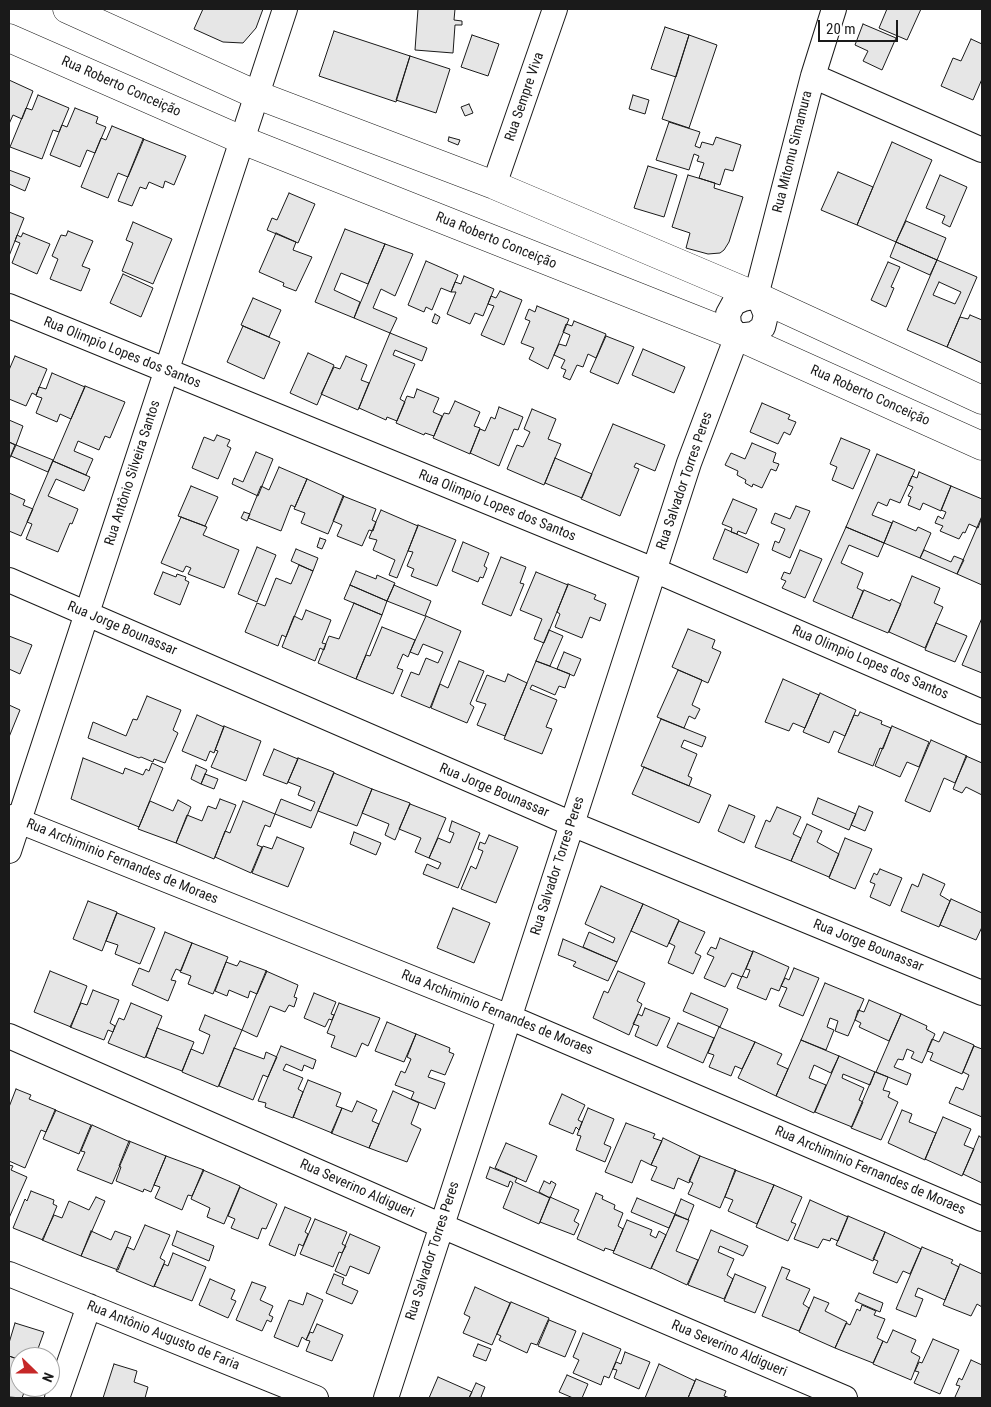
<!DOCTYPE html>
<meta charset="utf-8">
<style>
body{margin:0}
#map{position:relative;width:991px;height:1407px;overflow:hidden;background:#fff;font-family:"Roboto Condensed",sans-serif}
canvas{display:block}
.frame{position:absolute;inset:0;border:10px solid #1a1a1a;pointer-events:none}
.north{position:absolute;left:10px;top:1347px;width:50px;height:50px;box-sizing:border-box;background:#fff;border:1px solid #a3a3a3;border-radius:50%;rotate:112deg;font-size:14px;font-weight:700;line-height:20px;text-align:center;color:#1a1a1a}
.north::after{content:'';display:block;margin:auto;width:18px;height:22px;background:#c62828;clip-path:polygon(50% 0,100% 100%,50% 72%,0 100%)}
.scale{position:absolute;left:818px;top:20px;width:80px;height:22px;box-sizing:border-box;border:2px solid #1a1a1a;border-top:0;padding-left:6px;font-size:15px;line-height:18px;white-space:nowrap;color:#1a1a1a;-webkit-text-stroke:4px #fff;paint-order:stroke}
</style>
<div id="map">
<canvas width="991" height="1407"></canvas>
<div class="frame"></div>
<div class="north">N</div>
<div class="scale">20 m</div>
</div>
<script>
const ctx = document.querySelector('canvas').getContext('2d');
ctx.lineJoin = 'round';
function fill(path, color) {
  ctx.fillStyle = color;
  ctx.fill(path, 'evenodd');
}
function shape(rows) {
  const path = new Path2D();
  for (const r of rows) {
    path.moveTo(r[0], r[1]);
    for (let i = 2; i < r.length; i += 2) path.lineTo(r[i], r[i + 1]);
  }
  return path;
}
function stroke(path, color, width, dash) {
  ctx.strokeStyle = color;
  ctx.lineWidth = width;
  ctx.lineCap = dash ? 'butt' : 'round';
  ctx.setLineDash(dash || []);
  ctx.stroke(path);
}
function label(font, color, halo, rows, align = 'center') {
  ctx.font = font + ' "Roboto Condensed",sans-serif';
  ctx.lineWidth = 4;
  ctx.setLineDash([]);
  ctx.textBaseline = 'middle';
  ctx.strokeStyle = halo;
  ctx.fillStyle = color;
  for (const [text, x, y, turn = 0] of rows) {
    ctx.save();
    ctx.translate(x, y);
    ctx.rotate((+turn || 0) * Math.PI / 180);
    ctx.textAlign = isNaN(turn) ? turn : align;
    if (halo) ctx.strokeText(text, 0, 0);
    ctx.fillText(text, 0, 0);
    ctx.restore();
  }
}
const building = shape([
 [203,9,263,9,256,28,243,43,223,42,194,29,203,9],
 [418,9,455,9,454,20,462,21,462,25,455,25,453,53,415,50,418,9],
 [887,9,921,9,907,40,879,28,887,9],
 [863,24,896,38,882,70,863,61,868,51,855,45,863,24],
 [665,27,689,35,676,77,651,69,665,27],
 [334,31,410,56,396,102,319,76,334,31],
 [472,35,499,44,488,76,461,67,472,35],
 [689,35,717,45,689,128,662,119,689,35],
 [971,39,982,44,982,79,973,100,941,86,953,58,961,61,971,39],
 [410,56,450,69,436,113,396,100,410,56],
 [9,80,33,91,22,119,13,115,9,124,9,80],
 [38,95,69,108,59,132,53,130,42,159,10,147,26,108,32,110,38,95],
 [633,95,649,100,645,114,629,109,633,95],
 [469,104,473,113,465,116,461,107,469,104],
 [75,108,98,117,96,123,106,127,95,153,87,150,80,167,50,155,62,125,67,127,75,108],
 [669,122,700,132,695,146,700,148,702,142,713,145,716,137,741,145,733,171,725,169,720,185,699,178,704,163,697,161,699,156,694,154,689,170,656,160,669,122],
 [112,126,144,139,128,177,118,173,108,198,81,187,101,138,106,140,112,126],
 [449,137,460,140,458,145,448,141,449,137],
 [143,139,186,156,174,185,165,181,163,188,149,182,146,189,140,187,132,206,118,201,143,139],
 [892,142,932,160,896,242,857,225,892,142],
 [648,166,677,175,664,217,634,208,648,166],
 [9,170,30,178,25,191,9,184,9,170],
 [838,172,873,187,857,225,821,210,838,172],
 [688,175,715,183,714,188,743,197,729,242,724,250,720,253,708,254,686,248,690,233,672,227,688,175],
 [940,175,967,187,950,227,942,223,945,216,926,208,940,175],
 [289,193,315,204,298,243,267,230,272,218,277,220,289,193],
 [9,212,24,218,9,256,9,212],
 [906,221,946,238,937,260,896,242,906,221],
 [133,222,172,239,153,284,122,271,133,243,126,240,133,222],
 [345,229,385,244,368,284,341,273,334,290,360,302,354,318,315,302,345,229],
 [68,231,93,241,82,266,90,269,81,291,50,279,58,259,52,256,61,235,66,236,68,231],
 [23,233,50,244,37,274,12,263,20,243,15,241,17,235,21,237,23,233],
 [276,233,296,242,293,250,312,257,296,291,283,286,284,283,259,272,276,233],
 [896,242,937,260,930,275,890,257,896,242],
 [385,244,413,254,395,296,381,289,373,308,397,318,390,333,354,318,385,244],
 [937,260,977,277,947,347,907,330,937,260],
 [426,261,458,275,451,292,441,288,432,310,426,307,424,312,408,305,426,261],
 [888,262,900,267,891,287,894,288,886,307,871,300,888,262],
 [123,274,153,288,141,317,110,303,123,274],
 [464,276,494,289,483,316,475,313,470,324,447,314,456,292,451,292,455,282,461,284,464,276],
 [939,282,961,292,955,304,933,295,939,282],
 [500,291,522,300,504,345,481,335,494,306,488,304,491,296,496,298,500,291],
 [253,298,281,310,269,337,241,325,253,298],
 [537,306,569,319,548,369,529,359,534,348,521,343,530,321,525,319,529,309,535,312,537,306],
 [435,314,440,317,437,324,432,322,435,314],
 [970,315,982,320,982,363,947,347,960,317,968,319,970,315],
 [574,321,606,334,596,358,588,354,583,367,577,365,570,380,563,377,566,370,561,368,565,360,554,355,559,344,566,346,570,335,563,332,566,324,572,326,574,321],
 [243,326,280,342,264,379,227,362,243,326],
 [390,333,427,348,422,361,395,350,393,355,415,364,400,399,405,402,397,421,387,417,386,420,359,408,390,333],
 [606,336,634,347,618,384,590,372,606,336],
 [643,349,685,367,674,393,632,375,643,349],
 [308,353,334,365,317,405,290,393,308,353],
 [15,356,47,369,36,395,32,393,26,406,9,399,9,370,15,356],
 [346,356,367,365,361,380,369,383,358,410,321,394,334,367,340,369,346,356],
 [52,373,85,387,71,419,60,414,57,422,36,413,42,398,36,396,39,387,46,389,52,373],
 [85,386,125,402,110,438,105,436,99,450,78,441,74,451,93,459,86,475,53,461,85,386],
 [417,389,439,398,433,412,442,416,434,436,425,433,424,435,396,423,407,396,414,398,417,389],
 [455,401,480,412,474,426,480,428,470,454,433,438,444,413,449,414,455,401],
 [762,403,790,415,788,419,796,422,790,435,784,432,778,444,750,432,762,403],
 [499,407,523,417,518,430,514,429,499,466,470,453,480,429,485,431,491,417,495,419,499,407],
 [532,409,556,419,548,439,561,444,544,485,507,469,517,445,523,447,530,432,524,429,532,409],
 [9,420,23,426,16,445,9,442,9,420],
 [613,424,665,445,655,471,636,463,634,467,639,469,620,516,581,499,613,424],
 [217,435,230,440,227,446,231,448,218,479,192,468,204,437,214,441,217,435],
 [841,438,870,450,853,489,832,480,837,467,830,464,841,438],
 [9,442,15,445,9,460,9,442],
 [752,443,776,453,773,462,779,464,776,471,771,469,762,488,753,484,752,487,745,483,746,480,737,475,738,471,725,465,731,453,745,459,752,443],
 [16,445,53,460,48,472,11,456,16,445],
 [256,452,273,459,258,496,232,484,234,478,243,482,256,452],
 [877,454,915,470,900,503,890,499,887,506,878,502,872,515,892,523,884,543,846,527,877,454],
 [555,458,592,474,582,498,545,483,555,458],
 [53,461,90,477,84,491,56,479,48,496,78,509,72,524,70,523,58,552,26,539,32,524,27,522,53,461],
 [279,467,307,479,295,507,291,505,281,531,248,518,261,486,269,490,279,467],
 [919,472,951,486,941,511,923,503,920,510,908,505,911,497,908,496,913,487,908,485,912,476,917,478,919,472],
 [307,479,344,496,328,534,301,523,305,513,294,509,307,479],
 [191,486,218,497,205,526,178,516,191,486],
 [951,486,982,499,982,517,978,528,969,524,965,533,963,532,959,539,940,531,943,526,935,523,938,516,943,519,946,512,941,510,951,486],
 [9,493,25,500,23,505,33,509,21,536,9,531,9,493],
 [343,496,376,509,372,520,376,522,373,531,369,530,362,546,337,536,342,525,333,521,343,496],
 [733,499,757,509,746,534,738,531,737,534,731,532,732,528,722,524,733,499],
 [796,506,810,511,790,558,772,550,775,541,779,543,785,529,771,523,775,513,790,519,796,506],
 [381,510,418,526,397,578,389,575,395,560,373,550,377,540,369,538,381,510],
 [244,512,250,514,247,521,241,518,244,512],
 [982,516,982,585,957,574,982,516],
 [181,517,207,527,203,535,239,550,224,588,188,574,191,568,186,566,183,572,161,563,181,517],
 [893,521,916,531,918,527,931,533,920,558,884,543,893,521],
 [418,525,456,540,437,586,411,576,414,569,407,566,413,552,408,551,418,525],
 [846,527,884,543,878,557,849,545,841,563,863,573,857,588,863,591,852,618,813,601,846,527],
 [725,529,759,544,747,573,713,559,725,529],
 [320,538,326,540,322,549,317,547,320,538],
 [463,542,489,553,484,566,487,568,483,578,480,577,478,582,452,571,463,542],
 [257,547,276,555,257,602,238,594,257,547],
 [296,549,318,558,313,571,291,561,296,549],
 [800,550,822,559,805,598,782,588,786,581,781,579,784,572,790,574,800,550],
 [924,550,951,562,954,556,964,560,957,574,920,558,924,550],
 [501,557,526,567,520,583,524,584,511,616,482,604,501,557],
 [299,565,313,571,286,637,282,635,278,646,245,632,257,603,265,606,276,578,291,584,299,565],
 [356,571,376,579,377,575,395,583,387,601,350,585,356,571],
 [163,572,176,577,177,574,186,577,185,580,189,582,180,605,154,594,163,572],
 [536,572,568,585,544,643,534,639,542,619,520,610,536,572],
 [912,576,940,588,934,603,943,607,925,648,889,632,912,576],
 [568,584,596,595,594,599,606,604,600,621,590,617,582,638,555,627,560,614,557,612,568,584],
 [350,585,387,601,382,615,344,599,350,585],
 [394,585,431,601,425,616,387,601,394,585],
 [864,590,890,601,891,599,901,604,888,633,852,618,864,590],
 [354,603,382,615,356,679,318,663,329,636,339,639,354,603],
 [306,610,331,620,322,643,326,644,324,650,320,648,315,661,282,647,294,616,302,620,306,610],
 [426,616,461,631,430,708,401,696,411,672,419,675,426,658,438,663,443,652,423,644,418,655,410,652,426,616],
 [982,618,982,673,962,665,982,618],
 [936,623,967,636,955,662,925,650,936,623],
 [382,627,415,640,408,657,403,654,397,668,403,670,393,694,356,679,366,655,370,656,382,627],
 [688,629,715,640,712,648,721,652,708,683,672,667,688,629],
 [549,630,563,636,550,666,536,661,549,630],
 [9,636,32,645,20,674,9,669,9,636],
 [564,652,581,659,574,676,557,669,564,652],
 [459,661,484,671,470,704,474,707,467,723,431,708,440,684,448,688,459,661],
 [536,661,570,674,565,688,559,686,555,695,532,685,530,689,557,700,546,727,552,729,542,754,504,739,536,661],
 [678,670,702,680,692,705,700,709,695,719,689,716,684,728,657,717,678,670],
 [508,674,527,683,505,736,477,725,486,704,476,701,487,675,505,682,508,674],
 [783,679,819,695,805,728,793,723,789,731,765,722,783,679],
 [820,693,856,710,845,736,834,731,829,743,803,732,820,693],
 [147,696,181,710,173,730,178,733,165,763,154,759,153,762,141,757,139,758,88,738,93,722,126,736,133,719,137,720,147,696],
 [9,705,20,710,9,737,9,705],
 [860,712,882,721,881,724,891,728,883,749,880,748,873,766,838,752,854,715,858,716,860,712],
 [197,715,224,727,214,753,210,751,206,761,182,751,197,715],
 [661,719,706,737,702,747,684,740,681,747,697,754,688,776,692,778,689,786,641,766,661,719],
 [224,726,261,741,246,781,211,767,218,751,215,750,224,726],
 [892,726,929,742,919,767,907,762,900,777,875,766,892,726],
 [931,740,967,756,955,783,944,778,930,812,905,801,931,740],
 [274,749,298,759,287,784,263,775,274,749],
 [966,756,982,763,982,795,966,787,962,793,953,789,966,756],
 [83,758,123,774,125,768,143,775,146,769,149,771,152,763,163,768,139,827,71,799,83,758],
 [298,758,334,772,311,828,275,814,281,799,311,811,315,802,298,795,301,787,288,782,298,758],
 [196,765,207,770,201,784,191,779,196,765],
 [644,767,711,795,699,823,632,794,644,767],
 [334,773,372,789,357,826,318,811,334,773],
 [205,774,218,779,214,789,201,784,205,774],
 [372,789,410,803,395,840,385,835,389,824,362,813,372,789],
 [818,798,856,814,849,830,812,814,818,798],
 [220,799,236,805,214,859,176,843,187,815,202,821,208,806,216,809,220,799],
 [178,800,191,807,176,843,138,829,150,801,173,811,178,800],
 [243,801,275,814,270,827,265,825,257,845,262,847,251,873,215,857,225,831,230,833,243,801],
 [410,804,446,818,429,858,415,852,421,838,399,829,410,804],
 [729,805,755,816,744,843,718,831,729,805],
 [859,806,873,812,865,831,851,825,859,806],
 [777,807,801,817,793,834,801,838,791,861,755,847,766,820,770,822,777,807],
 [452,821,480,833,458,888,423,874,427,864,438,869,441,863,429,858,438,838,450,843,454,833,449,831,452,821],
 [807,824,822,831,817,842,839,854,829,877,791,861,807,824],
 [354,832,381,843,376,855,350,844,354,832],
 [489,835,518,847,496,903,461,889,471,866,476,869,483,851,478,849,480,842,485,844,489,835],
 [277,837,304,848,288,887,252,873,263,846,272,849,277,837],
 [845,838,872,849,855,889,829,878,845,838],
 [880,869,902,878,890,906,870,897,875,884,870,882,874,873,877,875,880,869],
 [923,874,945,884,940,895,950,901,939,927,901,911,912,884,918,887,923,874],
 [601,886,643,904,617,962,583,947,589,932,613,943,615,938,585,924,601,886],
 [951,899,982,913,982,927,976,940,940,925,951,899],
 [88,901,117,912,102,951,73,939,88,901],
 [643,904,679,920,667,947,631,931,643,904],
 [453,908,490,923,474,963,437,948,453,908],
 [117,913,155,928,140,964,115,954,118,945,106,941,117,913],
 [679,921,705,932,695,953,701,956,693,974,668,963,675,946,669,943,679,921],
 [165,932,192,943,181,971,176,969,171,980,176,981,168,1001,132,985,139,968,149,972,165,932],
 [720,938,753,952,742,977,732,973,725,987,704,978,714,957,707,954,711,947,716,949,720,938],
 [563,939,617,962,608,981,573,966,576,962,558,955,563,939],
 [192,943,228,957,213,994,188,984,191,976,180,972,192,943],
 [753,951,789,967,779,991,771,988,766,1000,737,988,742,976,747,978,750,970,746,969,753,951],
 [240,961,267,971,257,994,250,991,248,998,229,990,227,996,215,991,226,962,237,966,240,961],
 [794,968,819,978,803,1016,779,1006,787,988,781,986,785,978,789,980,794,968],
 [50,971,87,986,71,1027,34,1012,50,971],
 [266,971,298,985,294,997,297,998,294,1007,289,1005,285,1012,270,1006,257,1037,242,1030,266,971],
 [618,971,645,983,637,1001,642,1004,629,1035,593,1018,604,991,608,993,618,971],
 [825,983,864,999,848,1036,835,1031,838,1021,830,1018,827,1027,834,1030,826,1050,801,1040,825,983],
 [93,990,119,1000,110,1023,115,1026,113,1032,108,1030,104,1040,70,1027,81,1003,87,1005,93,990],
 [314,993,336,1002,331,1014,334,1015,332,1020,329,1019,325,1027,304,1018,314,993],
 [691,993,728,1009,720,1027,683,1011,691,993],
 [869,1000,901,1014,889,1041,859,1027,861,1023,855,1020,858,1010,864,1012,869,1000],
 [131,1003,162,1016,145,1058,108,1043,119,1018,124,1020,131,1003],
 [339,1003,380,1018,368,1046,362,1043,356,1057,331,1047,335,1036,327,1033,339,1003],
 [645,1008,670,1018,657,1046,635,1036,639,1026,633,1024,638,1014,642,1016,645,1008],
 [901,1014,927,1026,926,1029,935,1034,922,1063,911,1058,914,1052,907,1049,903,1060,898,1059,894,1067,911,1074,907,1085,876,1072,901,1014],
 [205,1015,242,1030,218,1087,182,1072,191,1049,203,1054,210,1035,199,1030,205,1015],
 [387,1022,416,1034,404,1062,375,1051,387,1022],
 [678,1023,714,1038,703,1063,667,1047,678,1023],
 [719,1027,755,1042,742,1069,735,1066,731,1076,709,1067,714,1055,708,1053,719,1027],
 [157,1028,194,1042,182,1071,146,1057,157,1028],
 [944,1032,974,1045,962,1074,930,1060,933,1053,927,1051,932,1039,939,1042,944,1032],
 [416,1034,450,1048,449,1052,454,1054,445,1075,431,1070,428,1077,445,1083,435,1109,411,1099,414,1092,395,1085,401,1071,405,1073,411,1059,407,1057,416,1034],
 [801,1040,839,1056,831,1073,814,1065,809,1078,826,1085,814,1113,776,1096,801,1040],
 [755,1042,782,1054,777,1064,788,1069,776,1096,738,1078,755,1042],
 [281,1046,316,1060,313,1069,304,1065,302,1071,286,1064,283,1070,303,1078,298,1089,303,1092,293,1118,265,1107,266,1103,258,1101,281,1046],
 [974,1046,982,1049,982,1117,949,1103,956,1087,963,1090,969,1075,963,1072,974,1046],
 [234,1048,264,1059,266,1052,277,1057,268,1077,263,1075,253,1100,219,1086,234,1048],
 [839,1056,875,1072,870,1085,843,1074,842,1078,864,1088,859,1100,863,1102,852,1127,815,1112,839,1056],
 [875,1072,888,1077,883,1090,890,1092,888,1097,898,1102,881,1140,851,1128,875,1072],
 [308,1080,341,1093,336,1106,342,1108,332,1133,293,1117,308,1080],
 [16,1089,31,1095,29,1099,56,1110,46,1132,41,1130,25,1168,9,1161,9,1107,16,1089],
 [393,1091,419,1103,411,1124,421,1129,407,1162,369,1148,393,1091],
 [562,1094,585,1105,578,1120,582,1122,579,1130,576,1127,573,1134,549,1124,562,1094],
 [357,1101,377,1110,372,1121,379,1124,369,1148,331,1133,342,1108,352,1112,357,1101],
 [588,1108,614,1119,604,1144,611,1147,605,1162,576,1150,581,1136,577,1135,588,1108],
 [55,1110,91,1125,79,1154,43,1139,55,1110],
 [902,1110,912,1114,909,1122,936,1133,925,1160,888,1143,902,1110],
 [943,1117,971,1129,964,1145,974,1149,962,1176,925,1159,943,1117],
 [626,1123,655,1134,653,1138,662,1141,651,1165,641,1160,632,1183,605,1172,626,1123],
 [92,1125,130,1142,112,1184,77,1170,85,1152,81,1151,92,1125],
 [979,1136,982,1138,982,1183,963,1174,979,1136],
 [663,1138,700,1156,689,1183,678,1178,674,1189,651,1180,657,1167,651,1165,663,1138],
 [129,1141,166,1156,151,1192,144,1189,143,1192,116,1181,121,1167,119,1166,129,1141],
 [506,1143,537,1156,526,1182,495,1168,506,1143],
 [166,1156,204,1170,192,1196,188,1195,182,1210,155,1198,160,1187,154,1185,166,1156],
 [700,1156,736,1170,720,1208,688,1194,693,1183,689,1181,700,1156],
 [9,1165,13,1166,11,1170,27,1177,9,1218,9,1165],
 [490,1167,517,1178,515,1182,550,1198,539,1224,503,1208,513,1183,510,1181,508,1187,486,1178,490,1167],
 [203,1170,240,1186,224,1224,207,1217,210,1208,191,1199,203,1170],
 [735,1170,774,1185,757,1224,728,1211,733,1200,725,1197,735,1170],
 [544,1181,550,1184,551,1181,556,1184,550,1198,539,1192,544,1181],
 [774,1185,802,1197,791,1222,796,1224,788,1241,756,1227,774,1185],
 [240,1187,277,1204,266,1229,262,1228,258,1239,231,1228,235,1219,228,1216,240,1187],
 [31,1191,54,1200,53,1204,57,1206,43,1240,13,1228,25,1199,27,1201,31,1191],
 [596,1193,603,1196,602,1199,615,1205,614,1209,623,1213,618,1226,623,1229,614,1251,605,1248,604,1251,577,1239,596,1193],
 [96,1197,105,1201,81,1256,42,1240,54,1215,62,1218,69,1201,89,1210,96,1197],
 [550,1197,579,1210,574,1221,579,1224,574,1235,540,1222,550,1197],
 [637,1198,675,1214,669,1228,631,1212,637,1198],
 [681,1199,694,1205,688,1220,675,1214,681,1199],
 [810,1200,848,1217,838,1241,831,1238,830,1241,823,1239,818,1248,794,1239,810,1200],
 [285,1207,311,1218,305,1232,308,1234,303,1246,299,1244,295,1256,269,1245,285,1207],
 [675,1215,689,1220,676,1251,698,1260,687,1285,651,1268,675,1215],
 [848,1216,885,1232,873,1261,836,1245,848,1216],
 [315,1219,347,1232,342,1244,346,1246,342,1253,339,1252,333,1267,300,1254,315,1219],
 [627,1220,652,1230,650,1235,656,1238,659,1231,666,1235,651,1269,613,1253,627,1220],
 [145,1225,170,1235,160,1258,165,1261,154,1287,116,1271,127,1247,134,1250,145,1225],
 [711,1230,748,1246,743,1256,720,1246,718,1252,734,1259,727,1275,733,1279,724,1299,688,1285,711,1230],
 [91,1231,111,1240,115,1231,131,1237,118,1270,81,1256,91,1231],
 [177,1231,214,1246,209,1261,172,1245,177,1231],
 [885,1232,921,1249,910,1274,903,1271,897,1283,873,1273,878,1261,873,1259,885,1232],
 [350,1234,380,1247,369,1274,350,1266,346,1276,335,1271,350,1234],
 [922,1247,953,1260,951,1263,959,1267,945,1300,918,1288,915,1296,923,1299,916,1317,896,1309,922,1247],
 [173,1253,206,1267,192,1301,154,1286,164,1264,168,1266,173,1253],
 [960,1264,982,1274,982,1307,977,1304,971,1316,943,1305,960,1264],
 [782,1267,790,1270,786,1279,810,1289,803,1304,809,1308,799,1331,762,1316,782,1267],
 [334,1274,344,1278,342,1284,358,1291,352,1304,326,1293,334,1274],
 [735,1274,766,1287,755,1313,724,1301,735,1274],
 [210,1279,235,1290,231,1299,236,1301,228,1318,199,1305,210,1279],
 [252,1282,266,1287,260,1300,273,1306,269,1315,273,1317,271,1322,267,1320,262,1331,236,1320,252,1282],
 [475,1287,510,1303,492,1345,463,1333,470,1317,464,1314,475,1287],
 [307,1293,323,1300,306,1340,302,1337,298,1347,274,1337,289,1300,303,1305,307,1293],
 [859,1293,883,1303,880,1312,855,1301,859,1293],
 [814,1297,829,1303,825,1311,847,1322,835,1348,799,1332,814,1297],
 [511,1302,549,1318,537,1345,531,1343,527,1353,499,1340,501,1336,497,1334,511,1302],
 [862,1305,876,1311,874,1315,885,1319,877,1338,883,1341,873,1363,835,1348,846,1323,850,1325,857,1309,860,1311,862,1305],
 [549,1320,576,1331,565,1357,538,1346,549,1320],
 [15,1323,44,1332,35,1357,20,1357,20,1360,9,1356,9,1343,15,1323],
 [317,1324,343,1335,332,1361,306,1351,310,1341,306,1340,310,1332,313,1333,317,1324],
 [893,1330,916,1340,911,1352,920,1357,911,1380,873,1364,883,1341,887,1343,893,1330],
 [583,1333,621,1349,609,1378,604,1376,601,1385,573,1373,579,1360,573,1357,583,1333],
 [933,1339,959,1350,940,1394,914,1383,919,1372,915,1371,919,1362,922,1363,933,1339],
 [478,1344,491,1349,486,1361,473,1356,478,1344],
 [625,1352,650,1362,639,1389,614,1378,617,1370,613,1369,616,1362,621,1364,625,1352],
 [9,1356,20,1360,20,1387,26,1387,22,1398,9,1397,9,1356],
 [971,1360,982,1365,982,1398,957,1398,955,1397,960,1386,956,1385,959,1378,962,1380,971,1360],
 [114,1364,137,1371,134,1382,148,1387,145,1398,103,1398,114,1364],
 [659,1364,695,1381,688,1398,645,1398,659,1364],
 [567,1375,588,1384,582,1398,573,1398,559,1392,567,1375],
 [438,1377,472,1392,469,1398,429,1398,438,1377],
 [696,1379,726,1391,724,1396,730,1398,688,1398,696,1379],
 [476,1383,485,1387,481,1397,484,1398,469,1398,476,1383]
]);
const minor = shape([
 [813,76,982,150],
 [494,185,555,9],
 [9,306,654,570,982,712],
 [737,336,754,334,763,327,766,315,762,305,756,296,813,76,834,9],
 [737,336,729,325,728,314,734,303,743,299,756,296],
 [9,580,572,824,982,993],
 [9,817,509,1017,982,1219],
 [9,851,285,9],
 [9,1036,442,1226,845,1398],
 [9,1274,316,1398],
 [57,1398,89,1306],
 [386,1398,689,463,737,336]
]);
const tertiary = shape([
 [67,9,257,95,494,185,756,296,982,400],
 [9,38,242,140,737,336,982,446]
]);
const streetNames = [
 ["Rua Roberto Conceição",121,87,24],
 ["Rua Sempre Viva",525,97,-71],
 ["Rua Mitomu Simamura",793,152,-76],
 ["Rua Roberto Conceição",496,241,22],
 ["Rua Olimpio Lopes dos Santos",122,353,22],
 ["Rua Roberto Conceição",870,396,24],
 ["Rua Antônio Silveira Santos",133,473,-72],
 ["Rua Salvador Torres Peres",685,481,-71],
 ["Rua Olimpio Lopes dos Santos",497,506,22],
 ["Rua Jorge Bounassar",122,629,23],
 ["Rua Olimpio Lopes dos Santos",870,663,23],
 ["Rua Jorge Bounassar",494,791,23],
 ["Rua Archiminio Fernandes de Moraes",122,862,22],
 ["Rua Salvador Torres Peres",558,866,-72],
 ["Rua Jorge Bounassar",868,946,22],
 ["Rua Archiminio Fernandes de Moraes",497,1013,22],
 ["Rua Archiminio Fernandes de Moraes",870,1171,23],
 ["Rua Severino Aldigueri",357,1189,24],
 ["Rua Salvador Torres Peres",433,1251,-72],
 ["Rua Antônio Augusto de Faria",163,1336,22],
 ["Rua Severino Aldigueri",729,1349,23]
];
fill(building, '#e6e6e6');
stroke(building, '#1a1a1a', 1);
stroke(minor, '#1a1a1a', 26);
stroke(tertiary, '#1a1a1a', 29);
stroke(minor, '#fff', 24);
stroke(tertiary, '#fff', 28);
label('14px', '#1a1a1a', '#fff', streetNames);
</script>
